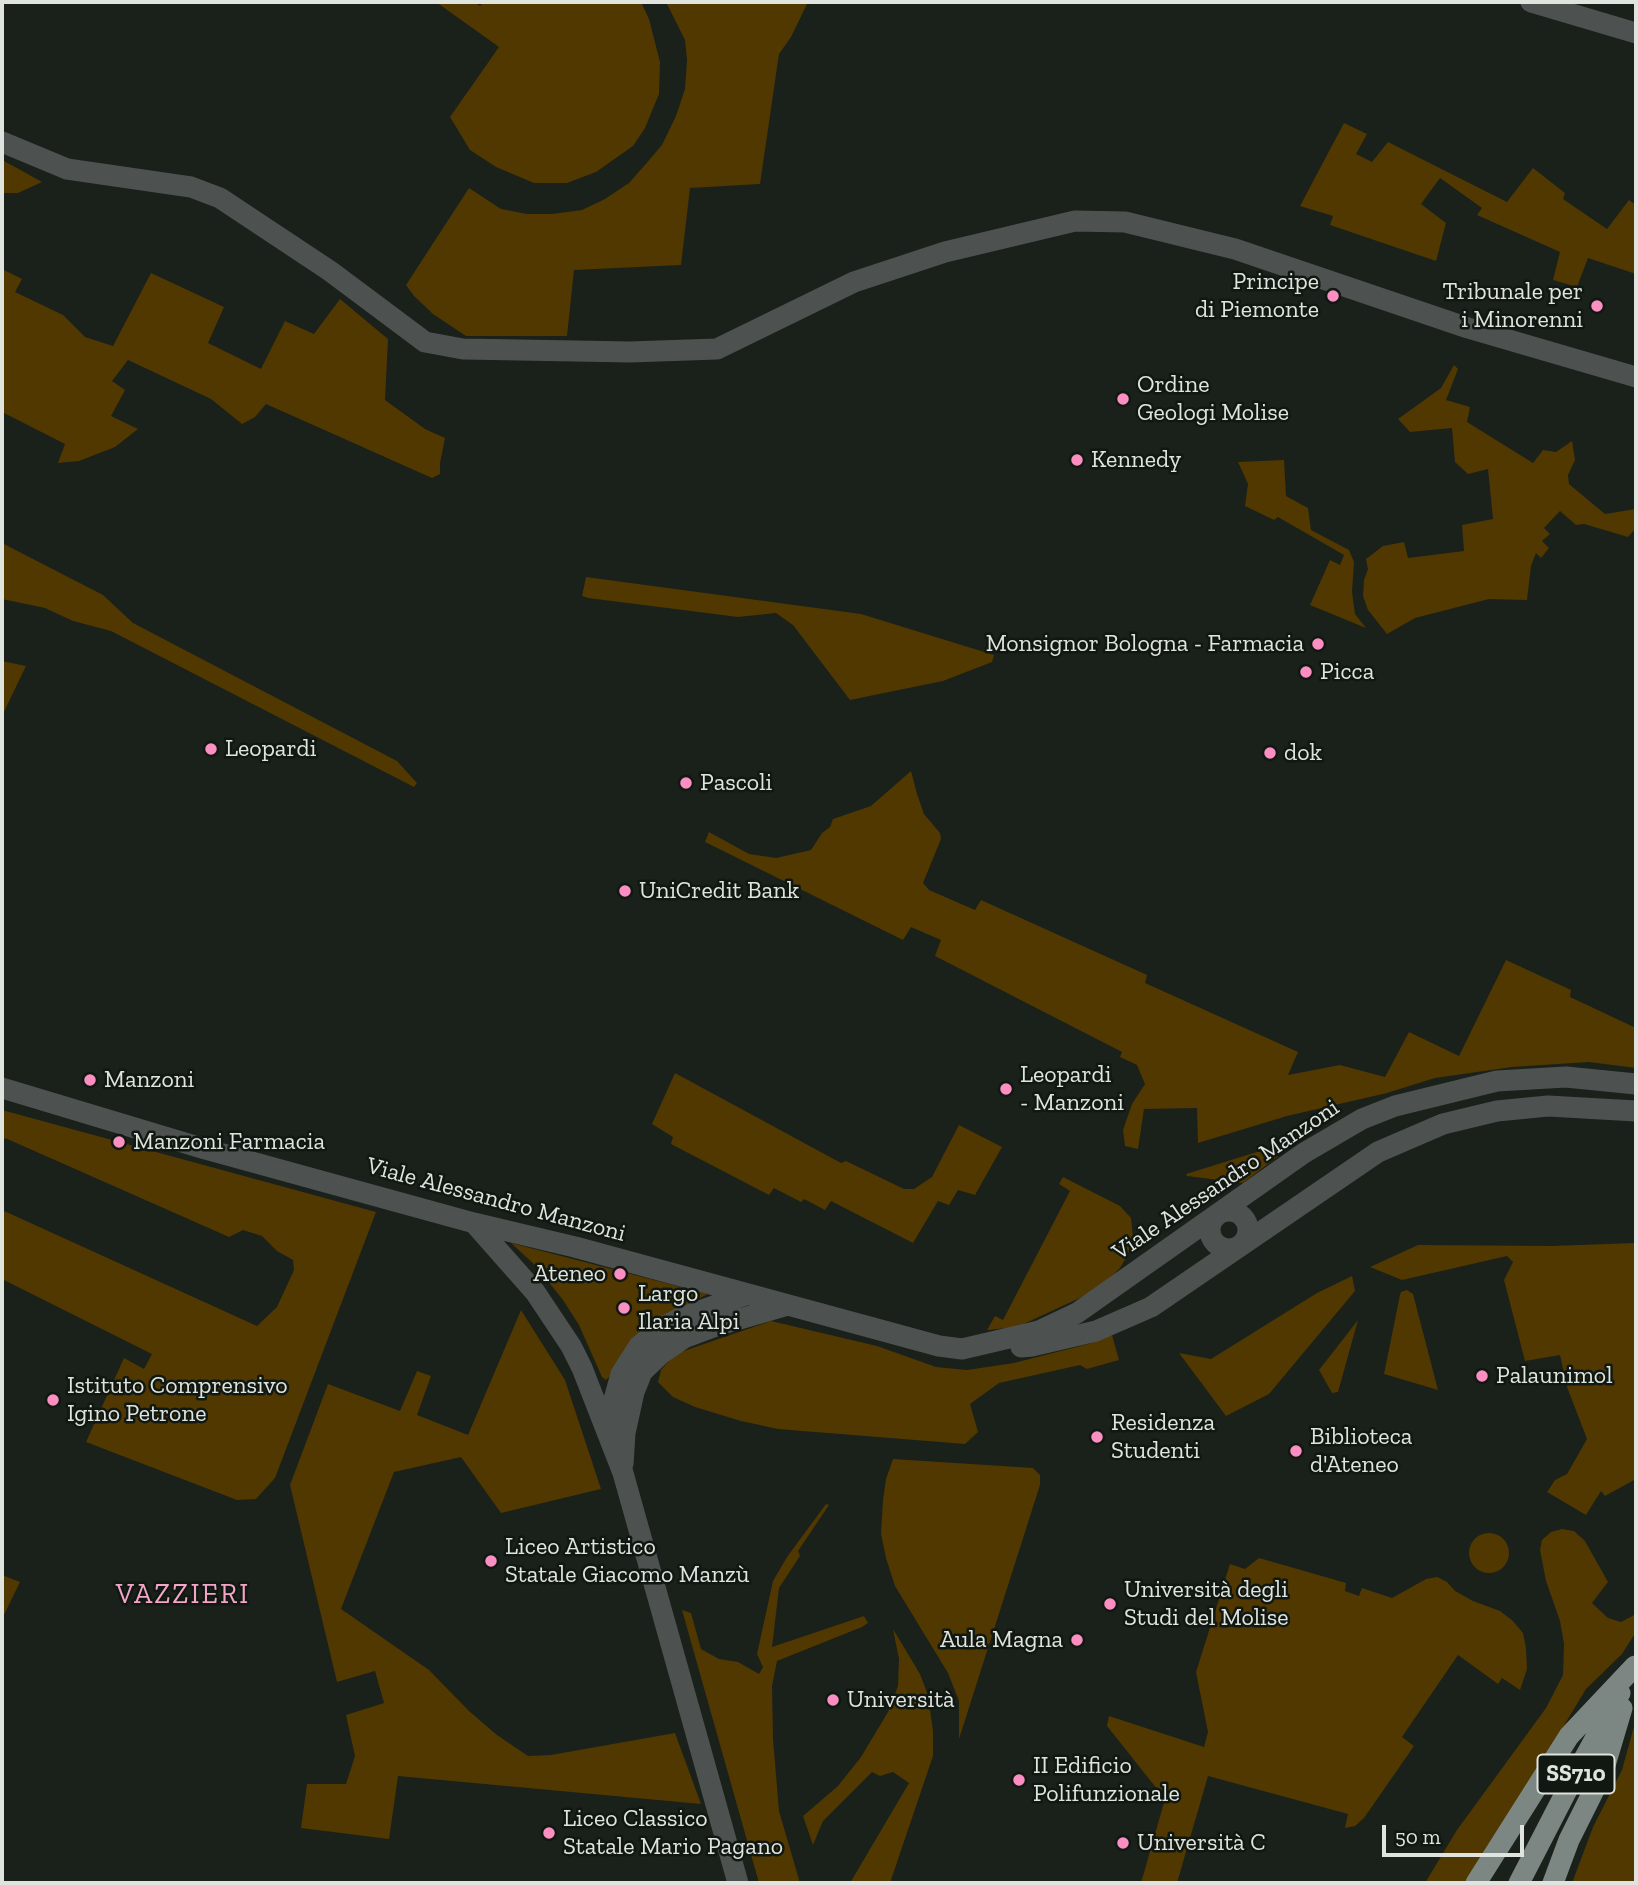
<!DOCTYPE html>
<meta charset="utf-8">
<style>
body{margin:0}
#map{position:relative;width:1638px;height:1885px;overflow:hidden;background:#1a201a;font-family:"Zilla Slab",serif}
canvas{display:block}
.frame{position:absolute;inset:0;border:4px solid #dfe4df;pointer-events:none}
.scale{position:absolute;left:1382px;top:1825px;width:142px;height:32px;box-sizing:border-box;border:4px solid #dfe4df;border-top:0;padding-left:9px;font-size:21px;line-height:24px;white-space:nowrap;color:#dfe4df;-webkit-text-stroke:5px #111711;paint-order:stroke}
</style>
<div id="map">
<canvas width="1638" height="1885"></canvas>
<div class="frame"></div>
<div class="scale">50 m</div>
</div>
<script>
const ctx = document.querySelector('canvas').getContext('2d');
ctx.lineJoin = 'round';
function fill(path, color) {
  ctx.fillStyle = color;
  ctx.fill(path, 'evenodd');
}
function shape(rows) {
  const path = new Path2D();
  for (const r of rows) {
    if (r.length === 3) {
      path.moveTo(r[0] + r[2], r[1]);
      path.arc(r[0], r[1], r[2], 0, 2 * Math.PI);
      continue;
    }
    path.moveTo(r[0], r[1]);
    for (let i = 2; i < r.length; i += 2) path.lineTo(r[i], r[i + 1]);
  }
  return path;
}
function stroke(path, color, width, dash) {
  ctx.strokeStyle = color;
  ctx.lineWidth = width;
  ctx.lineCap = dash ? 'butt' : 'round';
  ctx.setLineDash(dash || []);
  ctx.stroke(path);
}
function label(font, color, halo, rows, align = 'center') {
  ctx.font = font + ' "Zilla Slab",serif';
  ctx.lineWidth = 5;
  ctx.setLineDash([]);
  ctx.textBaseline = 'middle';
  ctx.strokeStyle = halo;
  ctx.fillStyle = color;
  for (const [text, x, y, turn = 0] of rows) {
    ctx.save();
    ctx.translate(x, y);
    ctx.rotate((+turn || 0) * Math.PI / 180);
    ctx.textAlign = isNaN(turn) ? turn : align;
    if (halo) ctx.strokeText(text, 0, 0);
    ctx.fillText(text, 0, 0);
    ctx.restore();
  }
}
const green = shape([
 [436,2,474,2,480,6,483,2,641,2,649,19,660,62,659,94,645,128,633,146,596,172,567,183,534,183,496,167,470,150,450,117,499,47],
 [666,2,808,2,791,37,779,54,760,184,690,188,681,265,574,270,567,336,466,336,433,314,414,296,406,285,469,188,501,209,527,214,552,214,582,210,605,199,629,183,644,166,662,145,676,116,685,89,687,60,685,40],
 [1344,123,1367,134,1356,154,1372,162,1388,142,1507,202,1533,168,1565,193,1563,199,1607,229,1629,200,1636,205,1636,274,1588,258,1577,287,1553,280,1560,252,1477,215,1482,208,1440,178,1421,204,1446,223,1436,261,1330,225,1333,216,1300,206],
 [2,160,15,167,42,182,18,193,2,193],
 [2,269,22,279,15,292,63,315,85,337,113,346,151,273,224,307,208,343,261,369,285,321,314,334,340,299,388,339,385,400,425,429,445,438,440,463,440,474,432,478,266,404,255,417,242,424,211,399,128,360,112,381,125,390,111,416,138,429,115,447,79,461,58,463,65,444,2,412],
 [1454,365,1458,369,1446,400,1470,407,1467,422,1533,463,1543,450,1556,452,1572,441,1575,460,1568,475,1569,484,1605,514,1636,509,1636,528,1628,537,1584,524,1576,525,1560,511,1544,528,1550,534,1542,541,1549,548,1541,558,1536,553,1531,566,1527,600,1489,599,1415,618,1387,634,1368,610,1363,596,1364,580,1368,569,1366,559,1383,546,1404,542,1408,558,1464,551,1462,525,1493,519,1488,469,1468,474,1455,462,1452,428,1410,432,1398,419,1441,388],
 [1284,460,1286,496,1308,508,1311,530,1349,550,1354,562,1352,592,1355,614,1366,628,1310,605,1330,560,1340,565,1344,555,1278,517,1274,520,1245,506,1248,484,1238,462],
 [2,543,103,595,133,623,397,761,417,783,414,787,111,631,73,621,45,608,2,599],
 [586,577,861,614,994,655,992,662,943,681,850,700,793,625,776,613,738,617,588,598,582,596],
 [2,661,26,666,2,716],
 [911,771,917,794,924,814,940,833,941,839,923,883,929,890,975,910,981,900,1147,975,1145,983,1298,1052,1288,1075,1340,1065,1385,1077,1409,1032,1459,1056,1506,960,1571,990,1570,997,1636,1028,1636,1068,1589,1062,1512,1067,1435,1078,1387,1093,1287,1116,1198,1143,1197,1108,1144,1109,1138,1149,1125,1146,1123,1130,1132,1104,1145,1084,1137,1065,1120,1057,1122,1052,935,956,941,940,911,927,903,940,705,842,709,832,749,854,776,858,811,850,822,833,830,827,833,819,871,806],
 [675,1073,841,1163,846,1161,904,1189,914,1189,932,1177,959,1125,1002,1147,975,1195,958,1190,949,1205,938,1201,913,1243,831,1201,825,1210,804,1199,801,1202,774,1188,769,1195,671,1144,673,1137,652,1124],
 [2,1110,376,1212,275,1478,256,1499,237,1500,86,1442,124,1358,144,1369,152,1354,2,1279,2,1210,257,1326,277,1307,294,1270,293,1260,277,1251,262,1236,243,1230,229,1237,5,1138,2,1143],
 [1302,1138,1243,1183,1187,1176,1186,1174],
 [1063,1177,1120,1206,1131,1218,1133,1238,1127,1256,1120,1268,1105,1283,1084,1296,1017,1327,987,1330,995,1316,1003,1320,1070,1191,1059,1184],
 [511,1243,708,1294,672,1312,606,1380,602,1377,579,1325,563,1300,535,1265],
 [1636,1243,1636,1479,1605,1496,1601,1491,1586,1515,1547,1492,1555,1480,1567,1474,1587,1439,1567,1387,1560,1355,1525,1361,1504,1280,1513,1262,1507,1256,1402,1280,1370,1267,1418,1245,1552,1246],
 [1352,1276,1355,1291,1269,1394,1226,1416,1179,1353,1211,1359,1317,1293],
 [1407,1290,1413,1294,1438,1390,1384,1374,1400,1295,1401,1292],
 [521,1310,565,1380,601,1489,501,1513,461,1457,394,1472,341,1609,429,1670,469,1711,497,1735,528,1756,551,1755,675,1733,701,1804,398,1776,389,1839,301,1828,307,1784,346,1784,355,1756,346,1715,384,1703,375,1671,337,1682,290,1485,328,1384,400,1411,417,1371,431,1376,417,1415,468,1435],
 [1358,1320,1338,1392,1332,1393,1319,1370],
 [771,1321,877,1346,936,1367,967,1370,1014,1363,1088,1344,1112,1335,1119,1360,1087,1369,1080,1365,999,1383,970,1404,978,1432,965,1444,778,1429,741,1421,695,1407,673,1397,658,1382,661,1370,675,1354],
 [893,1459,1033,1468,1040,1475,1040,1485,959,1739,959,1701,948,1673,895,1586,886,1558,881,1534,883,1500,886,1479],
 [826,1504,829,1505,798,1551,800,1556,779,1588,772,1647,864,1616,868,1623,862,1627,777,1661,772,1686,773,1739,779,1811,800,1883,759,1883,682,1610,691,1613,701,1649,719,1659,738,1662,759,1674,763,1667,757,1654,773,1581,787,1557],
 [1562,1529,1574,1531,1585,1541,1608,1582,1592,1603,1608,1618,1621,1622,1636,1614,1636,1632,1622,1654,1586,1689,1469,1883,1425,1883,1457,1830,1546,1708,1563,1675,1564,1644,1560,1621,1546,1581,1540,1550,1542,1540,1551,1532],
 [1489,1553,20],
 [1259,1558,1346,1583,1345,1591,1359,1596,1362,1588,1392,1598,1426,1579,1437,1577,1447,1582,1455,1591,1473,1601,1500,1611,1513,1621,1523,1633,1526,1648,1527,1669,1520,1690,1502,1678,1498,1684,1458,1655,1402,1737,1414,1746,1364,1818,1355,1826,1345,1828,1348,1814,1208,1776,1177,1883,1141,1883,1165,1799,1107,1726,1109,1716,1204,1747,1208,1732,1196,1672,1230,1564,1245,1569],
 [2,1575,20,1582,3,1617,2,1617],
 [893,1629,920,1674,928,1695,933,1731,933,1756,890,1883,850,1883,909,1783,893,1772,880,1776,872,1772,823,1821,813,1845,803,1816,838,1786,861,1757,888,1712,898,1686,899,1659],
 [1636,1719,1636,1883,1572,1883,1593,1827,1622,1770]
]);
const tertiary = shape([
 [1531,2,1636,33],
 [2,142,67,169,191,187,220,198,330,271,425,342,463,349,630,352,717,349,854,282,945,252,1075,221,1125,222,1235,249,1468,328,1636,377],
 [2,1088,205,1149,474,1223,575,1247,939,1346,962,1349,1039,1331,1077,1313,1304,1153,1362,1119,1395,1106,1497,1081,1566,1077,1636,1084],
 [1229,1230,19],
 [474,1223,535,1292,571,1346,582,1368,623,1473,738,1883],
 [1021,1347,1032,1346,1096,1331,1151,1307,1378,1152,1443,1124,1497,1111,1548,1106,1636,1111],
 [606,1429,621,1374,639,1346,658,1330,680,1318,748,1294],
 [623,1464,625,1433,634,1392,642,1372,662,1353,684,1338,716,1326,788,1305]
]);
const primary = shape([
 [1476,1883,1569,1736,1635,1666],
 [1519,1883,1566,1792,1620,1693],
 [1553,1883,1569,1840,1603,1772,1622,1708]
]);
const markers = [
 [1333,296,7,"#fc8fc2"],
 [1597,306,7,"#fc8fc2"],
 [1123,399,7,"#fc8fc2"],
 [1077,460,7,"#fc8fc2"],
 [1318,644,7,"#fc8fc2"],
 [1306,672,7,"#fc8fc2"],
 [211,749,7,"#fc8fc2"],
 [1270,753,7,"#fc8fc2"],
 [686,783,7,"#fc8fc2"],
 [625,891,7,"#fc8fc2"],
 [90,1080,7,"#fc8fc2"],
 [1006,1089,7,"#fc8fc2"],
 [119,1142,7,"#fc8fc2"],
 [620,1274,7,"#fc8fc2"],
 [624,1308,7,"#fc8fc2"],
 [1482,1376,7,"#fc8fc2"],
 [53,1400,7,"#fc8fc2"],
 [1097,1437,7,"#fc8fc2"],
 [1296,1451,7,"#fc8fc2"],
 [491,1561,7,"#fc8fc2"],
 [1110,1604,7,"#fc8fc2"],
 [1077,1640,7,"#fc8fc2"],
 [833,1700,7,"#fc8fc2"],
 [1019,1780,7,"#fc8fc2"],
 [549,1833,7,"#fc8fc2"],
 [1123,1843,7,"#fc8fc2"]
];
const shields = [
 [1576,1774,77]
];
const shieldNames = [
 ["SS710",1576,1774]
];
const poiNames = [
 ["Principe",1319,282,"right"],
 ["di Piemonte",1319,310,"right"],
 ["Tribunale per",1583,292,"right"],
 ["i Minorenni",1583,320,"right"],
 ["Ordine",1137,385],
 ["Geologi Molise",1137,413],
 ["Kennedy",1091,460],
 ["Monsignor Bologna - Farmacia",1304,644,"right"],
 ["Picca",1320,672],
 ["Leopardi",225,749],
 ["dok",1284,753],
 ["Pascoli",700,783],
 ["UniCredit Bank",639,891],
 ["Leopardi",1020,1075],
 ["- Manzoni",1020,1103],
 ["Manzoni",104,1080],
 ["Manzoni Farmacia",133,1142],
 ["Ateneo",606,1274,"right"],
 ["Largo",638,1294],
 ["Ilaria Alpi",638,1322],
 ["Palaunimol",1496,1376],
 ["Istituto Comprensivo",67,1386],
 ["Igino Petrone",67,1414],
 ["Residenza",1111,1423],
 ["Studenti",1111,1451],
 ["Biblioteca",1310,1437],
 ["d'Ateneo",1310,1465],
 ["Liceo Artistico",505,1547],
 ["Statale Giacomo Manzù",505,1575],
 ["Università degli",1124,1590],
 ["Studi del Molise",1124,1618],
 ["Aula Magna",1063,1640,"right"],
 ["Università",847,1700],
 ["II Edificio",1033,1766],
 ["Polifunzionale",1033,1794],
 ["Liceo Classico",563,1819],
 ["Statale Mario Pagano",563,1847],
 ["Università C",1137,1843]
];
const streetNames = [
 ["Viale Alessandro Manzoni",1226,1180,-34],
 ["Viale Alessandro Manzoni",496,1200,15]
];
const quarterNames = [
 ["VAZZIERI",183,1595]
];
fill(green, '#503800');
stroke(tertiary, '#4d5251', 21);
stroke(primary, '#7c8783', 21);
for (const [x, y, r, color] of markers) {
  const dot = new Path2D();
  dot.arc(x, y, r, 0, 2 * Math.PI);
  ctx.fillStyle = color;
  ctx.fill(dot);
  stroke(dot, '#111711', 2.5);
}
for (const [x, y, w] of shields) {
  const box = new Path2D();
  box.roundRect(x - w / 2, y - 19.5, w, 39, 5);
  ctx.fillStyle = '#111711';
  ctx.fill(box);
  stroke(box, '#dfe4df', 2);
}
label('bold 23px', '#dfe4df', null, shieldNames);
label('24px', '#dfe4df', '#111711', poiNames, 'left');
label('24px', '#dfe4df', '#111711', streetNames);
ctx.letterSpacing = '2px';
label('28px', '#f2a5c7', '#111711', quarterNames);
ctx.letterSpacing = '0px';
</script>
